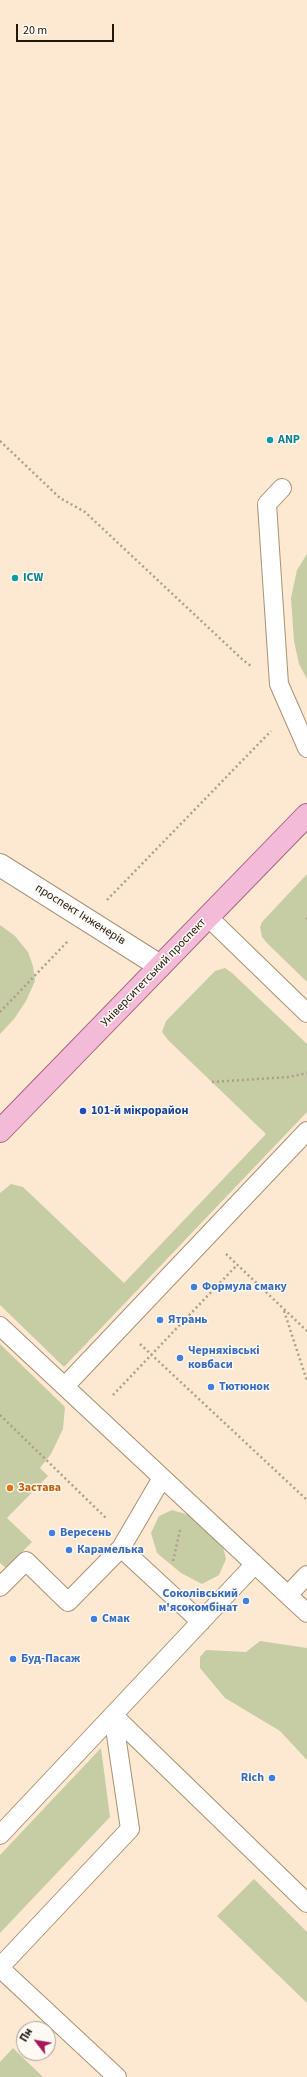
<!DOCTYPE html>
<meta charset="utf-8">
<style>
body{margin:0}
#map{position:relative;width:307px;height:2077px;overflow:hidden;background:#fde9d1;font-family:"Source Sans 3",sans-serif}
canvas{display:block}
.north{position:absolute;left:16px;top:2021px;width:40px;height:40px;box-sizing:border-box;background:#fef9f3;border:1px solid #a59f97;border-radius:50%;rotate:301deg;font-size:11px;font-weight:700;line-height:16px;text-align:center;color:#20180d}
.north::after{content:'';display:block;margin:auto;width:14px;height:18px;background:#a4175c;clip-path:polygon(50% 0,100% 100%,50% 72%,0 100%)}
.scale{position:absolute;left:16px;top:24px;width:98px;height:18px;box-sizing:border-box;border:2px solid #20180d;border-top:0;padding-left:5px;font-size:12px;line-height:14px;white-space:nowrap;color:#20180d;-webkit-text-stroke:3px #fef9f3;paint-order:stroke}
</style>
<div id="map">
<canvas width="307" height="2077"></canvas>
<div class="north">Пн</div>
<div class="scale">20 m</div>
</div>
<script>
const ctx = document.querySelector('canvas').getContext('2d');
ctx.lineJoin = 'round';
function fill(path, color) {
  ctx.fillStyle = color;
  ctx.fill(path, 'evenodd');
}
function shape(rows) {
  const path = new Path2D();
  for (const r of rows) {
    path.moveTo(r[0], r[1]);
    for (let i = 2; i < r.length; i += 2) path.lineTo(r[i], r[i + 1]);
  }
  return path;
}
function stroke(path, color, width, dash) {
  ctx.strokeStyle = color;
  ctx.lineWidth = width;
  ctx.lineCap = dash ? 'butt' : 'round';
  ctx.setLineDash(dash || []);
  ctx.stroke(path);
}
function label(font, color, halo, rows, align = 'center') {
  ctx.font = font + ' "Source Sans 3",sans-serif';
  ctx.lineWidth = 3;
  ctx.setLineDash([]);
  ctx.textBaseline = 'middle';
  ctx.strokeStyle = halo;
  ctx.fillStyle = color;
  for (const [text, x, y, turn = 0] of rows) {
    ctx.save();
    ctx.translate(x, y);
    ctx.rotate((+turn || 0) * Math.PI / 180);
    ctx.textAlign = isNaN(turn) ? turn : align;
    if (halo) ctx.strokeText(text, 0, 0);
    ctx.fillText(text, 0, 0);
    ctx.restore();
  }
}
const green = shape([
 [307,554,307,679,299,664,294,641,291,598,297,570],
 [307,874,307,982,267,943,262,937,260,927,262,922],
 [0,925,15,936,28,952,33,966,35,981,26,1001,14,1019,0,1034],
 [225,968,232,973,307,1044,307,1112,64,1367,0,1305,0,1193,11,1184,23,1187,124,1283,266,1134,168,1040,162,1032,166,1021,215,971],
 [0,1344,65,1407,63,1429,51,1454,40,1468,48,1476,7,1518,32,1542,6,1568,0,1563],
 [172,1510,189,1515,211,1531,222,1543,226,1559,219,1575,202,1584,181,1573,157,1553,151,1533,159,1516],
 [260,1641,307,1648,307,1760,280,1731,225,1698,200,1668,200,1657,206,1650,246,1652],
 [101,1748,110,1817,0,1933,0,1855],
 [254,1879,307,1932,307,2003,217,1916],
 [13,2048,43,2077,0,2077,0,2062]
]);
const path = shape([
 [0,441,60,498,85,512,243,660,251,666],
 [107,900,271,731],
 [306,918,307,919],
 [0,1012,68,941],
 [212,1082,289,1077,307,1073],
 [226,1254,307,1331],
 [284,1311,307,1381],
 [140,1344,307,1500],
 [113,1395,237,1265],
 [0,1415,107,1519],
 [173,1561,180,1530]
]);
const service = shape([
 [282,488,267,504,279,684,307,748],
 [208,917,307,1013],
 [0,1326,307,1613],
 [65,1386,307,1131],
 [121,1548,201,1622],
 [255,1564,113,1715,307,1903],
 [0,1587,26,1561,68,1602,121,1548,162,1478],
 [288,1595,307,1575],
 [0,1835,113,1715],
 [0,1967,130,1829,113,1715],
 [0,1968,117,2077]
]);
const minor = shape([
 [0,865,160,966]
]);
const primary = shape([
 [0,1131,307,815]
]);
const markers = [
 [270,440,4,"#0f9aa8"],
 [15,578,4,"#0f9aa8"],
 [83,1111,4,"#1a4fb4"],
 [194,1287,4,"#3f7fe0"],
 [160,1320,4,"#3f7fe0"],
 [180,1358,4,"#3f7fe0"],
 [211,1387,4,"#3f7fe0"],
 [10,1488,4,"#e8710a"],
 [52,1533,4,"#3f7fe0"],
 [69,1550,4,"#3f7fe0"],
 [246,1601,4,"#3f7fe0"],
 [94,1619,4,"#3f7fe0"],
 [13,1659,4,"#3f7fe0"],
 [272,1778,4,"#3f7fe0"]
];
const cultureNames = [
 ["ANP",278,440],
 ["ICW",23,578]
];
const streetNames = [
 ["проспект Інженерів",80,915,32],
 ["Університетський проспект",154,973,-46]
];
const transitNames = [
 ["101-й мікрорайон",91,1111]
];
const shopNames = [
 ["Формула смаку",202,1287],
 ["Ятрань",168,1320],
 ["Черняхівські",188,1351],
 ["ковбаси",188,1365],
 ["Тютюнок",219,1387],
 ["Вересень",60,1533],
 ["Карамелька",77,1550],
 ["Соколівський",238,1594,"right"],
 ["м'ясокомбінат",238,1608,"right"],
 ["Смак",102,1619],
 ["Буд-Пасаж",21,1659],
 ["Rich",264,1778,"right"]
];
const foodNames = [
 ["Застава",18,1488]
];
fill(green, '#c6cda4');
stroke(service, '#a99275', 20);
stroke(minor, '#a99275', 24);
stroke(primary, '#a56581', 24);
stroke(path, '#ad9e8a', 2.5, [2, 3]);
stroke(service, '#fff', 18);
stroke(minor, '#fff', 22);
stroke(primary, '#f4bbd9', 22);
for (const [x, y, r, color] of markers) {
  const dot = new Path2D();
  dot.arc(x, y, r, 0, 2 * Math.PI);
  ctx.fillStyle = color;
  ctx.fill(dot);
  stroke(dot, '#fef9f3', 1.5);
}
label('bold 12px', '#0d838f', '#fef9f3', cultureNames, 'left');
label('12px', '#20180d', '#fef9f3', streetNames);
label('bold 12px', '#164399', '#fef9f3', transitNames, 'left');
label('bold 12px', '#366cbe', '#fef9f3', shopNames, 'left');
label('bold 12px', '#c56008', '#fef9f3', foodNames, 'left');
</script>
